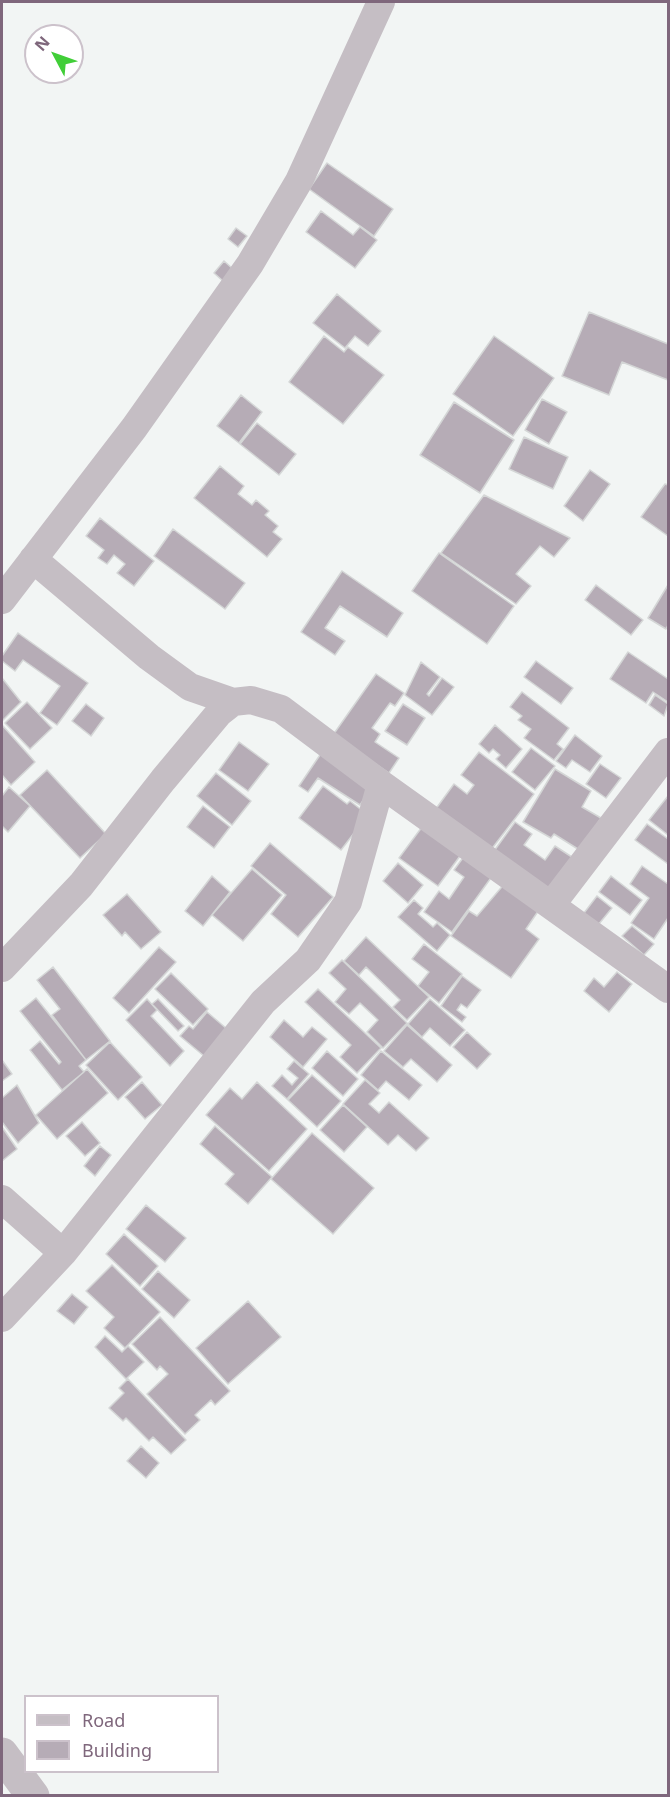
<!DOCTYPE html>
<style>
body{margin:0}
#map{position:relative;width:670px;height:1797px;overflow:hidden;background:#f2f5f4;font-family:"Noto Sans",sans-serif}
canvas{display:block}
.frame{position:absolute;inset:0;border:3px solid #7f677c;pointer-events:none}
.legend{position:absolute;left:24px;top:1695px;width:195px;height:78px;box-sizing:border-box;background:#fff;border:2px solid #ccc2cb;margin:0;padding:8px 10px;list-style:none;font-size:18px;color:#7f677c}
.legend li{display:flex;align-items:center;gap:12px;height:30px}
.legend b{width:30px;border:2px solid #ccc2cb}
.north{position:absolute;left:24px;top:24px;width:60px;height:60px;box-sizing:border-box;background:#fff;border:2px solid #ccc2cb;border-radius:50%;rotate:311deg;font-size:16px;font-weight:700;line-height:24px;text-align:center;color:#7f677c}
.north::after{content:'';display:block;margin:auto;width:21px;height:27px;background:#41ce38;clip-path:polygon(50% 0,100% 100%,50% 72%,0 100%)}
</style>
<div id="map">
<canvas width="670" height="1797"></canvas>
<div class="frame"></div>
<ul class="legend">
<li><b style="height:8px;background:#c5bec4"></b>Road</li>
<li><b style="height:16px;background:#b6acb6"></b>Building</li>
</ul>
<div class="north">N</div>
</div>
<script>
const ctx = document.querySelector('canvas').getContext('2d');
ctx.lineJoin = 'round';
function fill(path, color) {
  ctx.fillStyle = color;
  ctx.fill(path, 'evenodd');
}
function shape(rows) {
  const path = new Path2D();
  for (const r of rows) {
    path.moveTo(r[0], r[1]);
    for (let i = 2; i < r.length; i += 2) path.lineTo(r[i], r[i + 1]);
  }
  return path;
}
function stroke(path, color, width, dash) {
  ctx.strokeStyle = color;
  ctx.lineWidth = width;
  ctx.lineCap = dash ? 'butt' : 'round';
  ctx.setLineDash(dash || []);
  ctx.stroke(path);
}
const building = shape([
 [327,163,393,209,374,236,309,189,327,163],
 [321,211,353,235,360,227,377,240,355,268,306,232,321,211],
 [236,228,247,236,238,247,228,239,236,228],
 [224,261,233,269,223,281,214,273,224,261],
 [337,294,381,331,368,346,355,336,345,348,313,323,337,294],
 [589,312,668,344,668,380,622,362,609,395,562,376,589,312],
 [324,336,344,352,348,347,384,375,343,424,289,382,324,336],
 [494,336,554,378,513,436,453,394,494,336],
 [241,395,262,412,239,443,217,426,241,395],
 [542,399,567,412,549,444,525,430,542,399],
 [454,402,514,440,480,493,420,455,454,402],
 [257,423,296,454,279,475,240,444,257,423],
 [524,437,568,457,553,489,509,469,524,437],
 [220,466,244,486,238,494,252,505,256,500,269,511,265,515,278,526,273,532,282,539,267,557,194,498,220,466],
 [590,470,610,484,583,521,564,506,590,470],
 [665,484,668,485,668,536,641,517,665,484],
 [484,495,570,538,554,557,540,546,516,574,531,586,516,604,441,553,484,495],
 [100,518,154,561,134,586,117,573,125,564,114,555,107,564,98,558,104,550,86,536,100,518],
 [173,529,245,583,225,609,154,556,173,529],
 [439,553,514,606,487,644,412,591,439,553],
 [342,571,403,613,387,637,340,606,325,628,345,641,335,655,301,632,342,571],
 [596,585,643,620,631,635,585,600,596,585],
 [668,585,668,625,666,629,648,618,668,585],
 [18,633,88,683,57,725,40,713,60,686,23,660,15,671,2,661,2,656,18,633],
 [628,652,668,679,668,702,653,692,646,703,610,679,628,652],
 [536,661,573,688,561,704,524,677,536,661],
 [421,662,440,677,427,694,429,696,442,678,454,687,432,715,405,695,421,662],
 [376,674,404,693,395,706,390,703,372,728,380,734,375,742,399,758,389,773,333,735,376,674],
 [2,678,21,702,2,721,2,678],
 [522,692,569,728,557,744,563,749,554,760,524,738,531,729,518,720,522,716,510,707,522,692],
 [655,695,668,704,664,716,649,705,655,695],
 [27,702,52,728,30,749,5,723,27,702],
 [86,704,104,718,91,736,72,721,86,704],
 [403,704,425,718,407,745,385,731,403,704],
 [2,725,35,762,11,785,2,775,2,725],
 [495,725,522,749,506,768,496,759,500,755,493,749,489,753,479,744,495,725],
 [575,735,602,756,590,772,572,760,566,768,556,761,575,735],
 [239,742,269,764,248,791,219,770,239,742],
 [531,748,555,766,535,790,512,772,531,748],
 [322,752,373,786,360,805,318,778,308,792,299,786,322,752],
 [479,752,534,794,490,851,435,810,454,784,467,794,474,785,461,775,479,752],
 [600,764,621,778,606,798,586,784,600,764],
 [555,769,591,791,582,807,601,818,581,851,554,834,551,838,523,822,555,769],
 [47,770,106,834,80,858,20,795,47,770],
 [216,773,251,801,232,825,197,796,216,773],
 [323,786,347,804,350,801,368,815,341,850,299,818,323,786],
 [9,787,30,806,8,832,2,826,2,796,9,787],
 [668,796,668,835,649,820,668,796],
 [203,806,230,827,214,848,187,827,203,806],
 [515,822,532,834,524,845,545,860,555,846,578,861,555,894,494,851,515,822],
 [647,824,668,839,668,864,635,840,647,824],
 [422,827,460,856,438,886,399,858,422,827],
 [270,843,333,897,298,937,271,914,286,895,251,866,270,843],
 [465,855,493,875,452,932,424,912,439,891,449,899,464,877,454,870,465,855],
 [398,863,423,885,408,903,383,881,398,863],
 [642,866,668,884,668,918,654,939,631,923,649,898,630,884,642,866],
 [252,869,282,895,243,941,212,915,252,869],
 [212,876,230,892,203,926,185,911,212,876],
 [611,876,642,900,630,915,599,892,611,876],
 [506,882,541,907,526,929,539,939,511,978,451,936,469,911,477,916,506,882],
 [127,894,161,932,141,949,125,932,122,936,103,915,127,894],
 [597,896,612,908,598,925,584,913,597,896],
 [414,900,423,908,418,914,433,927,437,923,450,935,437,951,398,917,414,900],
 [632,926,654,944,644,955,622,936,632,926],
 [366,937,429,997,407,1020,393,1007,400,1000,366,967,359,975,344,961,366,937],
 [424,944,462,974,439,1003,418,986,429,972,412,959,424,944],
 [159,947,176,962,129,1013,113,998,159,947],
 [342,960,407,1023,383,1048,367,1032,378,1020,360,1003,349,1014,335,1002,346,989,329,973,342,960],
 [53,967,110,1041,86,1060,52,1015,60,1009,37,980,53,967],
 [617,972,632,984,609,1012,584,991,594,978,604,987,617,972],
 [171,973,208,1009,193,1025,155,989,171,973],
 [462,976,481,990,467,1008,461,1004,457,1010,466,1017,462,1022,441,1006,462,976],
 [318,989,381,1048,357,1073,340,1057,351,1045,305,1002,318,989],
 [36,998,86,1060,79,1066,84,1072,62,1090,30,1050,40,1041,59,1064,61,1062,20,1011,36,998],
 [147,999,157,1010,151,1016,184,1051,170,1066,126,1020,147,999],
 [158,999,184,1026,178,1031,152,1004,158,999],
 [430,999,465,1030,450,1046,430,1028,422,1037,408,1024,430,999],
 [207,1012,227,1029,204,1056,180,1036,189,1026,193,1029,207,1012],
 [284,1020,303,1037,312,1027,327,1039,303,1067,270,1037,284,1020],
 [407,1025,452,1065,437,1082,411,1059,403,1067,384,1051,407,1025],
 [467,1032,491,1054,477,1069,453,1047,467,1032],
 [110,1042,142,1077,118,1100,86,1065,110,1042],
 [327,1051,358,1079,343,1096,312,1068,327,1051],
 [381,1051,422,1085,409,1100,386,1081,378,1090,361,1075,381,1051],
 [2,1060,12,1074,2,1081,2,1060],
 [294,1061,309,1074,287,1099,272,1086,282,1075,292,1085,298,1078,287,1069,294,1061],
 [87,1069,108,1093,57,1139,36,1115,87,1069],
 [312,1075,341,1101,317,1127,288,1100,312,1075],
 [365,1080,380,1093,369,1104,379,1113,389,1102,429,1138,416,1151,398,1135,388,1145,343,1104,365,1080],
 [142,1082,162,1105,145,1119,125,1097,142,1082],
 [257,1082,307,1129,269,1171,206,1115,230,1088,242,1099,257,1082],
 [17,1085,39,1123,18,1143,2,1122,2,1098,17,1085],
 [343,1105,367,1127,344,1152,320,1130,343,1105],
 [82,1122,100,1143,85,1156,66,1136,82,1122],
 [215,1126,272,1177,248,1204,225,1184,234,1174,200,1144,215,1126],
 [2,1127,17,1149,2,1161,2,1127],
 [312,1133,374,1188,333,1234,271,1179,312,1133],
 [100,1146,111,1155,95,1176,84,1166,100,1146],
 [146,1205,186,1238,165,1262,126,1229,146,1205],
 [124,1234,158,1266,140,1286,106,1254,124,1234],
 [112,1265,160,1312,125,1348,104,1328,114,1317,86,1291,112,1265],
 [158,1271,190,1300,174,1318,142,1289,158,1271],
 [72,1294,88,1307,74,1324,57,1311,72,1294],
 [248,1301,281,1337,228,1384,196,1348,248,1301],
 [160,1317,230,1391,215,1405,211,1400,195,1415,200,1420,185,1434,147,1394,168,1374,160,1366,157,1370,132,1344,160,1317],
 [105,1336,122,1352,128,1346,144,1362,126,1379,95,1347,105,1336],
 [128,1379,186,1440,171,1454,153,1437,149,1441,126,1418,123,1421,109,1408,124,1393,119,1388,128,1379],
 [141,1446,159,1463,146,1478,127,1461,141,1446]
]);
const minor = shape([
 [33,559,149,657,190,687,233,702,251,700,281,709,381,784,668,989],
 [2,600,134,428,250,264,299,181,381,2],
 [552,904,668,752],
 [2,968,81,885,163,780,219,713,233,702],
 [2,1199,63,1253],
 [2,1318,63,1253,263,1002,308,960,348,902,381,784]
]);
const tertiary = shape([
 [2,1754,33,1796]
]);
fill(building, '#b6acb6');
stroke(building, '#d4d6d6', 1.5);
stroke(minor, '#c5bec4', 28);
stroke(tertiary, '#c5bec4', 33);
</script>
